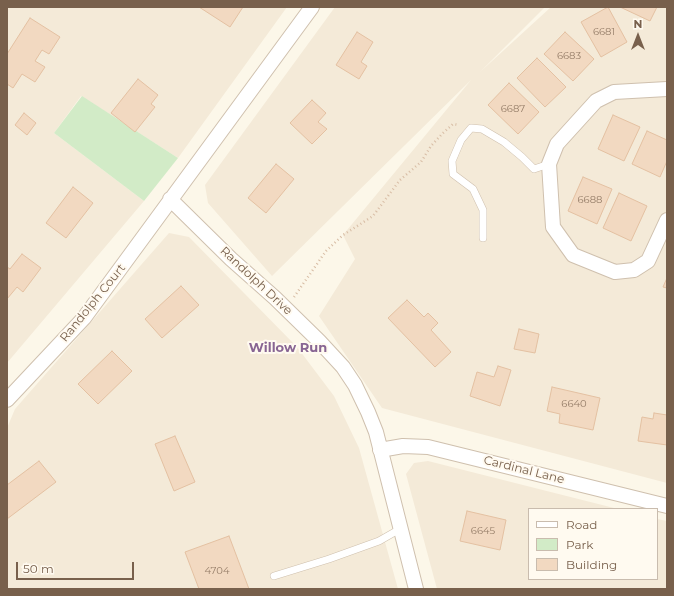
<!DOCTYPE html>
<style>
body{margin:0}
#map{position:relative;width:674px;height:596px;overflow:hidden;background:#fcf7e9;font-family:Montserrat,sans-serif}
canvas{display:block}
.frame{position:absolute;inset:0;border:8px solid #78604c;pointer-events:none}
.legend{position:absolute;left:528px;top:508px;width:130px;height:72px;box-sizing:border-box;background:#fffaf0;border:1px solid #c9bcae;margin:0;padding:5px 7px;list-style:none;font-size:12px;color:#78604c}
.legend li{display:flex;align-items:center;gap:8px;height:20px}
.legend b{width:20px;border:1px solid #c9bcae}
.north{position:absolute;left:618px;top:16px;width:40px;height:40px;-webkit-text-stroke:3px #fffaf0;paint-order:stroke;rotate:0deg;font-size:11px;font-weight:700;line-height:16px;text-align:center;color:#78604c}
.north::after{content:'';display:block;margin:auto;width:14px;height:18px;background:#78604c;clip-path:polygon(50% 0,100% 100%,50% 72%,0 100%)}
.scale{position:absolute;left:16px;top:562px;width:118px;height:18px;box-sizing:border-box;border:2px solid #78604c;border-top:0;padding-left:5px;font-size:12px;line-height:14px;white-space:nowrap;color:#78604c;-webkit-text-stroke:3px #fffaf0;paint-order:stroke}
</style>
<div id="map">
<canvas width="674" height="596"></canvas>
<div class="frame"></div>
<ul class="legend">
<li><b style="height:5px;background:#fff"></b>Road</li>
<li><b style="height:11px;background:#d2ebc7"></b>Park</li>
<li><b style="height:11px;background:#f2d9c1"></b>Building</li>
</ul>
<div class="north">N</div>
<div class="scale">50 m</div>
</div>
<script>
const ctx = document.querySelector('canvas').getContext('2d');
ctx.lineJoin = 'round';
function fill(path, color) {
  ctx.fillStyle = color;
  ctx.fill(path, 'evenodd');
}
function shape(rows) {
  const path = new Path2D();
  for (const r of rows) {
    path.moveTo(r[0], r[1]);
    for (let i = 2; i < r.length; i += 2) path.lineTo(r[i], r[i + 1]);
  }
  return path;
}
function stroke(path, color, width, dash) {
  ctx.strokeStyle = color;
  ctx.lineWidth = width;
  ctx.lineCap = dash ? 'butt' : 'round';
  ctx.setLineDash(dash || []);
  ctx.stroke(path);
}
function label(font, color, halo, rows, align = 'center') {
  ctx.font = font + ' Montserrat,sans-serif';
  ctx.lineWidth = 4;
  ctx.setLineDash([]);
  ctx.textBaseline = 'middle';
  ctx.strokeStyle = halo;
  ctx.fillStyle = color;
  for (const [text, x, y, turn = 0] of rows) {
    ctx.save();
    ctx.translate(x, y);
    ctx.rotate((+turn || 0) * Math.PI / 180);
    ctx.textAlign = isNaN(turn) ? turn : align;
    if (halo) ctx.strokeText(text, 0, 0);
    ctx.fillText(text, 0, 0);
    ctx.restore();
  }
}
const residential = shape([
 [7,7,287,7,178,158,81,96,54,133,144,201,7,363],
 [335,7,545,7,480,72,551,7,667,7,667,483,382,408,319,316,355,259,343,235,471,80,272,276,208,203,205,185],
 [169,233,189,237,297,347,334,396,359,448,398,589,7,589,7,428,15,409],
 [428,461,618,509,529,509,529,579,657,579,657,519,667,521,667,589,437,589,406,474,414,463]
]);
const green = shape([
 [82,96,178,158,144,201,54,133]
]);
const building = shape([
 [199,7,243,7,230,27,199,7],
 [608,7,627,42,601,57,581,22,608,7],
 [620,7,657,7,650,21,620,7],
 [30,18,60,37,49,54,42,50,35,61,45,67,35,82,22,74,13,88,7,84,7,54,30,18],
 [357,32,373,42,361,62,367,66,359,79,336,65,357,32],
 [565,32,594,59,573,81,544,54,565,32],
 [537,58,566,87,545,107,517,78,537,58],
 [138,79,158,95,151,104,155,107,135,132,111,113,138,79],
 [509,83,539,112,518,134,488,105,509,83],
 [312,100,326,113,318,122,327,129,312,144,290,123,312,100],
 [24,113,36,123,27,135,15,125,24,113],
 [613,115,640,127,624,161,598,149,613,115],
 [647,131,667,140,667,161,660,177,632,164,647,131],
 [276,164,294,179,266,213,248,198,276,164],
 [583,177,612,189,597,224,568,211,583,177],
 [73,187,93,203,66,238,46,223,73,187],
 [619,193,647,206,631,241,603,228,619,193],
 [22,254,41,268,23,292,17,287,7,299,7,267,10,269,22,254],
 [667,278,667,288,663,287,667,278],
 [181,286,199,305,162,338,145,319,181,286],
 [407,300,424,317,428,313,438,323,431,330,451,352,435,367,388,318,407,300],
 [519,329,539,334,535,353,514,349,519,329],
 [112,351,132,371,98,404,78,384,112,351],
 [498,366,511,370,500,406,470,396,477,372,494,377,498,366],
 [552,387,600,398,593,430,559,423,560,414,547,411,552,387],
 [654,413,667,415,667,445,638,441,642,417,653,419,654,413],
 [175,436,195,482,174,491,155,444,175,436],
 [39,461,56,482,7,519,7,485,39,461],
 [467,511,506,520,500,550,460,541,467,511],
 [229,536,249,589,199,589,185,552,229,536]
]);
const path = shape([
 [294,297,326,251,343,235,373,216,400,180,421,162,431,146,442,134,453,124,459,125]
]);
const service = shape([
 [483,238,483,210,473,189,453,174,452,161,461,140,471,128,482,129,504,142,522,157,534,169,549,164],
 [274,576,329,559,379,541,400,529]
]);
const minor = shape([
 [667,89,614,92,596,101,557,144,549,164,553,227,573,255,615,272,634,270,648,261,667,220],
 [170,199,231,259,275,298,319,341,343,367,355,385,368,412,376,432,416,589],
 [7,400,84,318,312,7],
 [380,450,403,446,428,447,667,506]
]);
const numberNames = [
 ["6681",604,32],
 ["6683",569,56],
 ["6687",513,109],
 ["6688",590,200],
 ["6640",574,404],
 ["6645",483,531],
 ["4704",217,571]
];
const streetNames = [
 ["Randolph Drive",256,281,43],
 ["Randolph Court",93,303,-51],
 ["Cardinal Lane",524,470,14]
];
const neighbourhoodNames = [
 ["Willow Run",288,348]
];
fill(residential, '#f4ead8');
fill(green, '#d2ebc7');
fill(building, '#f2d9c1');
stroke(building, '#e4c1a2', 1);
stroke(service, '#cfc0ae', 8);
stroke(minor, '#cfc0ae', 16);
stroke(path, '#d7bca4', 2.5, [1, 3]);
stroke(service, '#fff', 7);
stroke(minor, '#fff', 14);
label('10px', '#967e69', null, numberNames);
label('12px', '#78604c', '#fffaf0', streetNames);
label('bold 13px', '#886593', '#fffaf0', neighbourhoodNames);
</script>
